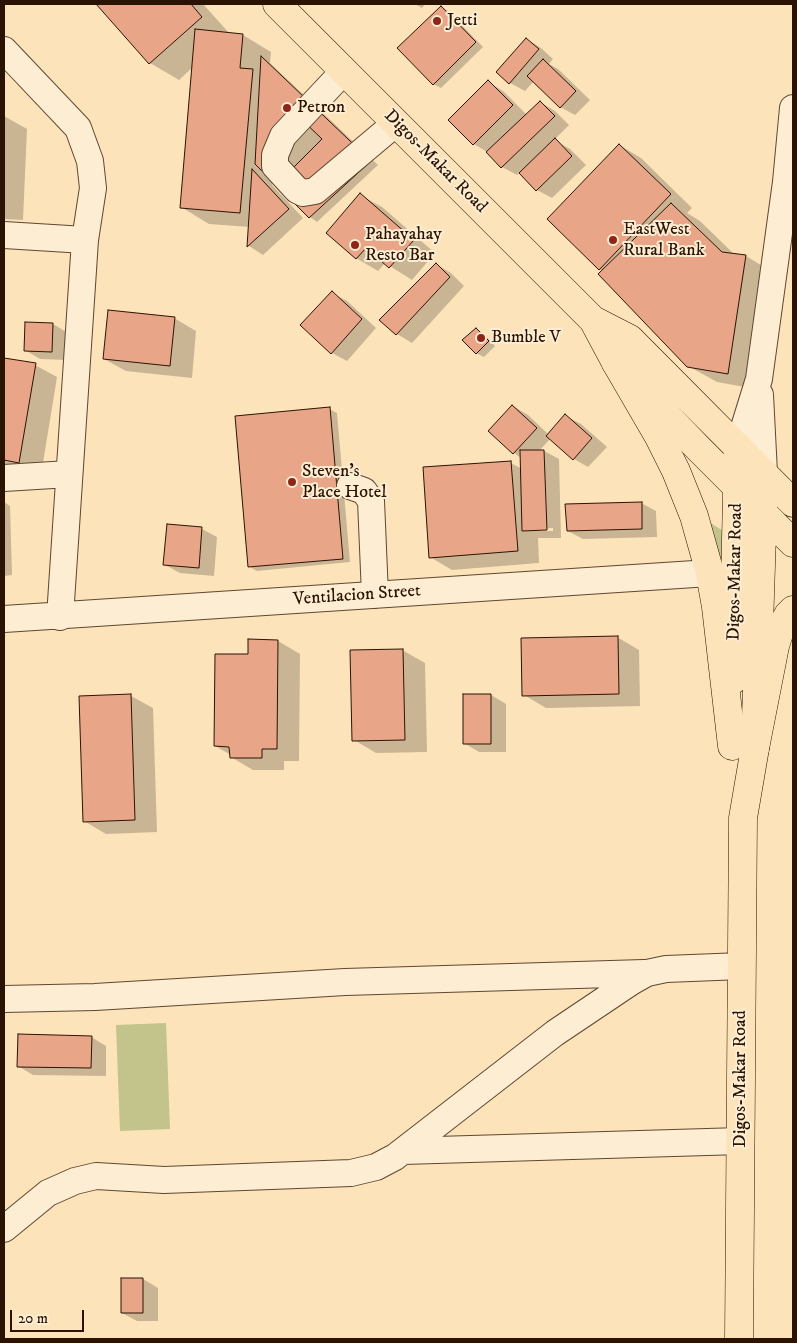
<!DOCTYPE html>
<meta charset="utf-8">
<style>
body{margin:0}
#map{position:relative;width:797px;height:1343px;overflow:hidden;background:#fce3b9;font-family:"IM FELL DW Pica",serif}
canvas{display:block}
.frame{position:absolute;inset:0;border:5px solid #2b1304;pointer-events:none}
.scale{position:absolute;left:10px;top:1310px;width:74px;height:22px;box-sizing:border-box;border:2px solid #2b1304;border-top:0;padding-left:6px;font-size:15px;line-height:18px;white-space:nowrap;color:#2b1304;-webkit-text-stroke:4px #fdedd2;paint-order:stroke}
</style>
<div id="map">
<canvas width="797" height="1343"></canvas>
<div class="frame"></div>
<div class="scale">20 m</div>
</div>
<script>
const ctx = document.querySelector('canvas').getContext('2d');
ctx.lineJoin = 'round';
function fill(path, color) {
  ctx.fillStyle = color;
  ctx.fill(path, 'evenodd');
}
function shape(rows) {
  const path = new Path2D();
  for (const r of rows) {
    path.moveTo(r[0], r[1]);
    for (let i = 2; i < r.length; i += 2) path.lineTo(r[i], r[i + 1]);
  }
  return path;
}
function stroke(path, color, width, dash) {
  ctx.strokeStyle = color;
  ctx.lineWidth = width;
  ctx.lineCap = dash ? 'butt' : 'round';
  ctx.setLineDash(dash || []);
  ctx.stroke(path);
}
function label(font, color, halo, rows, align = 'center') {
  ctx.font = font + ' "IM FELL DW Pica",serif';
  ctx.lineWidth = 4;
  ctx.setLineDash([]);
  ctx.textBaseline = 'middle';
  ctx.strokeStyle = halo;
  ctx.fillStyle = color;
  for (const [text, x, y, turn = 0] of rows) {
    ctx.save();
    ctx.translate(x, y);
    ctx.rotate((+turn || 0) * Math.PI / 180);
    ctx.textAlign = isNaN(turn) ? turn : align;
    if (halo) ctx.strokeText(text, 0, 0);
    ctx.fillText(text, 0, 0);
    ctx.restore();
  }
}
const green = shape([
 [706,520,728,534,727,586],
 [166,1023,170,1129,120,1131,116,1025]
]);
const shadow = shape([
 [97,4,203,4,230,34,243,35,271,52,270,63,378,165,317,222,310,217,273,180,272,185,303,218,263,255,249,246,250,227,209,224,181,207,193,67,179,80,150,63],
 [415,4,425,4,422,8],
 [441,7,448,11,483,47,441,88,433,84],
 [526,39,541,48,553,59,549,64,558,69,590,100,575,115,560,107,534,81,525,91,510,83],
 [488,82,503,91,527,115,540,102,555,111,569,125,554,140,570,149,586,165,552,198,537,190,520,172,517,175,502,167,487,152,474,144],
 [4,116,27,129,23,220,4,219],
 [619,145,641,158,692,208,687,213,700,221,735,255,746,256,774,273,756,389,717,382,688,366,603,271,599,269],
 [360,195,382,207,435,253,412,280,385,263,378,271,356,258],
 [436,264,451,273,464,286,412,343,397,334,381,320],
 [332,293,347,301,376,328,347,361,332,353],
 [174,318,196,331,192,378,126,371,104,359],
 [53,324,68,333,67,360,40,359,25,350],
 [476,329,483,333,495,346,484,357,476,353],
 [4,359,35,365,57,377,41,475,4,469],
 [513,406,528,415,549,435,566,416,581,424,607,447,588,467,574,459,551,438,539,451,544,451,559,459,561,538,538,538,539,563,452,570,430,557,424,469,511,463,522,469,521,458,514,453,490,431],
 [553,528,553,531,537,531,537,529],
 [329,409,337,413,350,562,257,571,250,567],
 [4,502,10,506,12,575,4,576],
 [641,503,656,511,657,537,583,539,568,531],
 [202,529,217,537,214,576,180,573,165,565],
 [617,637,639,650,640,706,546,708,524,695],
 [278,641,300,654,299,761,284,761,284,770,253,770,231,757,231,755,215,746,249,656],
 [402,650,425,663,427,752,376,753,354,740],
 [491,695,506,704,506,752,479,752,464,743],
 [131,696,153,708,157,832,106,834,84,821,81,697],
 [91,1037,106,1046,106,1076,33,1075,18,1066],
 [143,1279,158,1288,158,1321,137,1321,122,1313]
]);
const building = shape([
 [96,4,191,4,202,17,149,64,96,4],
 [441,6,476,42,433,85,397,48,441,6],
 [195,29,243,34,240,68,253,69,240,213,180,208,195,29],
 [526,38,539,49,509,84,496,72,526,38],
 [261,56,371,161,309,218,255,164,261,56],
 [543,59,576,91,560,108,527,76,543,59],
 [488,80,513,105,473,145,448,120,488,80],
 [540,101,555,116,501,168,486,152,540,101],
 [299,117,322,139,288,173,266,151,299,117],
 [555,138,572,156,536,191,519,173,555,138],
 [619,144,671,194,599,270,547,219,619,144],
 [252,169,289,209,247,247,252,169],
 [360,193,414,240,389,268,366,248,356,259,326,233,360,193],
 [671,203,722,252,746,255,728,374,687,367,598,274,671,203],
 [436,263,450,277,396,335,379,320,436,263],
 [332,291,362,319,331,354,300,325,332,291],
 [108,310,175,317,170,366,103,359,108,310],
 [25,322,53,323,52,352,24,351,25,322],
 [476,328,489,341,476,354,462,340,476,328],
 [4,358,36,363,19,463,4,460,4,358],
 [512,405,537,428,513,454,488,431,512,405],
 [330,407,343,559,248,567,235,416,330,407],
 [565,414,592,438,573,460,546,436,565,414],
 [520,450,544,450,547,530,522,531,520,450],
 [511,461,518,551,429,558,423,467,511,461],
 [642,502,642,529,567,531,565,504,642,502],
 [167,524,202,527,199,568,163,565,167,524],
 [618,636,619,694,522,696,521,638,618,636],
 [248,639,278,640,277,749,262,749,262,758,230,758,229,747,214,746,215,654,248,654,248,639],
 [403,649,405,740,352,741,350,650,403,649],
 [131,694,135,820,83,822,79,696,131,694],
 [463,694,491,694,491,744,463,744,463,694],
 [18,1034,92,1036,91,1068,17,1067,18,1034],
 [121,1278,143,1278,143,1313,121,1313,121,1278]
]);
const minor = shape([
 [4,50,78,128,90,161,93,188,85,240,60,617],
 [344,71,283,136,275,155,275,166,297,190,303,193,315,191,396,123],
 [4,235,85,240],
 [760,395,764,473],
 [738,447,759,379,786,182,793,108],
 [4,478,69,474],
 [350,486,364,491,371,501,375,595],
 [4,619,710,573],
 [4,999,95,997,345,982,644,973],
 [403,1151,741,1141],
 [4,1229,48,1193,75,1181,96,1176,164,1180,351,1173,376,1167,395,1157,555,1033,631,982,647,973,666,969,742,966]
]);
const major = shape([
 [277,4,593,320,616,363,699,449,793,543],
 [593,320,630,339,793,503],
 [733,680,738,447],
 [739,1339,743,818,755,748,764,473]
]);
const highway = shape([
 [616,363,659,437,676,471,694,516,710,573,716,607,732,746],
 [755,748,775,646,780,630,788,615,793,610]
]);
const markers = [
 [437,21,5,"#8f2418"],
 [287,108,5,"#8f2418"],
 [613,240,5,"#8f2418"],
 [355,245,5,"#8f2418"],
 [481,338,5,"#8f2418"],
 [292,482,5,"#8f2418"]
];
const poiNames = [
 ["Jetti",447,21],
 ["Petron",297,108],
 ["EastWest",623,230],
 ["Rural Bank",623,251],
 ["Pahayahay",365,235],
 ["Resto Bar",365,256],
 ["Bumble V",491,338],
 ["Steven’s",302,472],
 ["Place Hotel",302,493]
];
const streetNames = [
 ["Digos-Makar Road",435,162,45],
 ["Digos-Makar Road",736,572,-89],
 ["Ventilacion Street",357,596,-4],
 ["Digos-Makar Road",741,1079,-90]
];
fill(green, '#c3c38c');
fill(shadow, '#0003');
fill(building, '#e9a588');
stroke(building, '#2b1304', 1);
stroke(minor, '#5f4731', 28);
stroke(major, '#2b1304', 29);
stroke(highway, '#2b1304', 29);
stroke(minor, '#fdedd2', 26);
stroke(major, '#fce3b9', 28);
stroke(highway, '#fce3b9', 28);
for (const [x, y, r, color] of markers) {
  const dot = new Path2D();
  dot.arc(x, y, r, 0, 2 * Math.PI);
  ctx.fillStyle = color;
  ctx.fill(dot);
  stroke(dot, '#fdedd2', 2);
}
label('18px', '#2b1304', '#fdedd2', poiNames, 'left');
label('18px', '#2b1304', '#fdedd2', streetNames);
</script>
